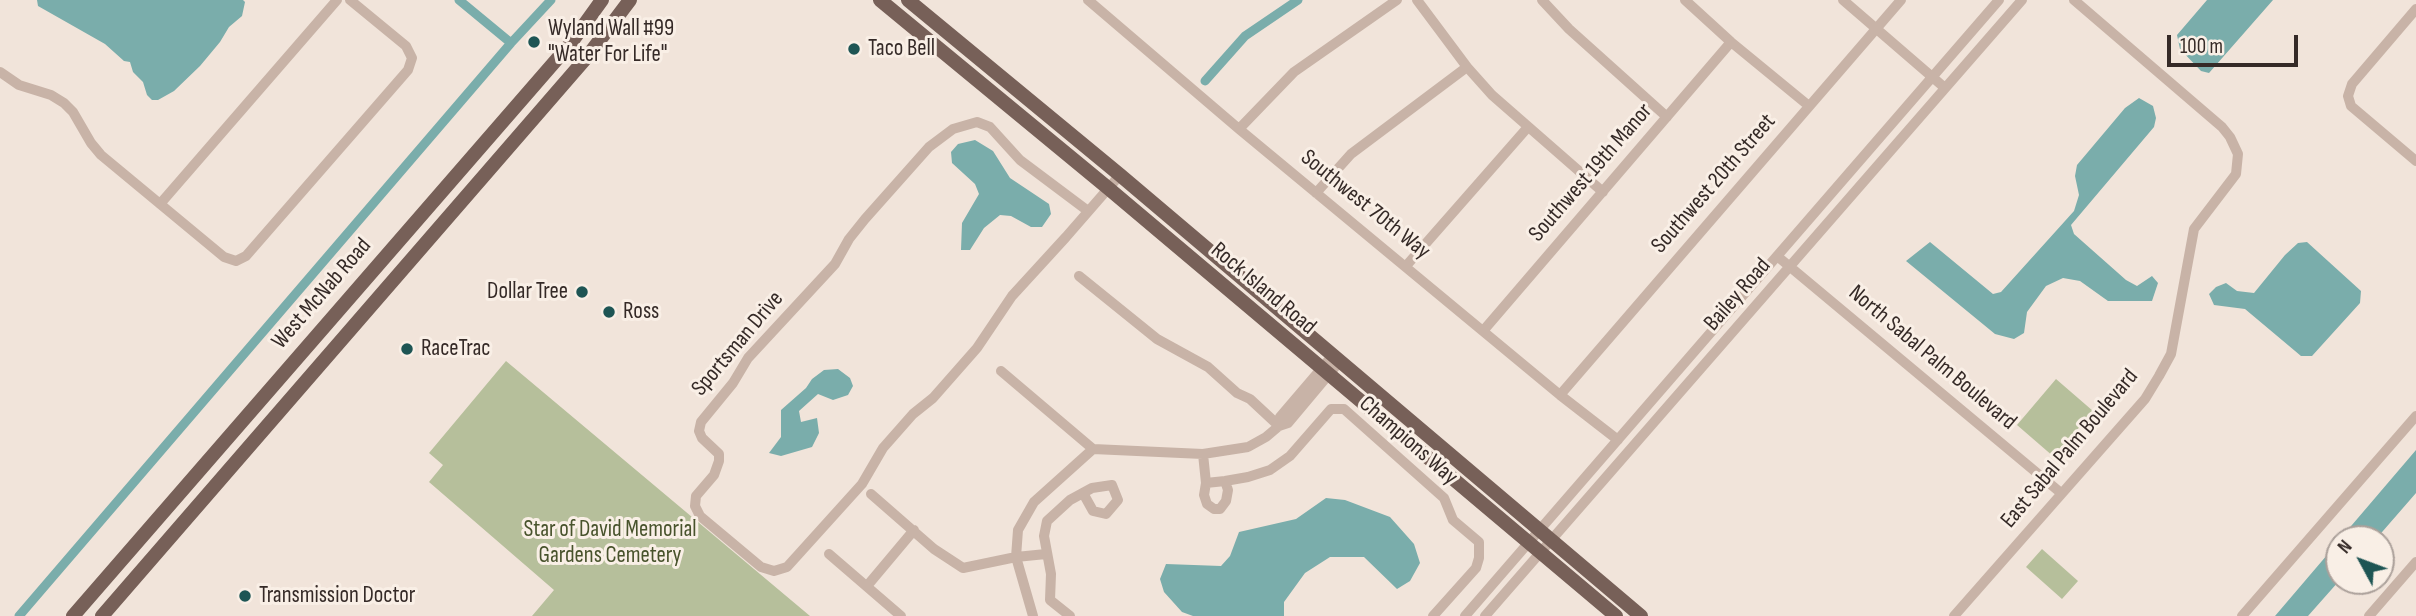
<!DOCTYPE html>
<style>
body{margin:0}
#map{position:relative;width:2416px;height:616px;overflow:hidden;background:#f1e4da;font-family:"Sofia Sans Condensed",sans-serif}
canvas{display:block}
.north{position:absolute;left:2325px;top:525px;width:70px;height:70px;box-sizing:border-box;background:#f9efe6;border:2px solid #aba09a;border-radius:50%;rotate:311deg;font-size:19px;font-weight:700;line-height:28px;text-align:center;color:#352a27}
.north::after{content:'';display:block;margin:auto;width:24px;height:32px;background:#1e5554;clip-path:polygon(50% 0,100% 100%,50% 72%,0 100%)}
.scale{position:absolute;left:2167px;top:35px;width:131px;height:32px;box-sizing:border-box;border:4px solid #352a27;border-top:0;padding-left:9px;font-size:21px;line-height:24px;white-space:nowrap;color:#352a27;-webkit-text-stroke:5px #f9efe6;paint-order:stroke}
</style>
<div id="map">
<canvas width="2416" height="616"></canvas>
<div class="north">N</div>
<div class="scale">100 m</div>
</div>
<script>
const ctx = document.querySelector('canvas').getContext('2d');
ctx.lineJoin = 'round';
function fill(path, color) {
  ctx.fillStyle = color;
  ctx.fill(path, 'evenodd');
}
function shape(rows) {
  const path = new Path2D();
  for (const r of rows) {
    path.moveTo(r[0], r[1]);
    for (let i = 2; i < r.length; i += 2) path.lineTo(r[i], r[i + 1]);
  }
  return path;
}
function stroke(path, color, width, dash) {
  ctx.strokeStyle = color;
  ctx.lineWidth = width;
  ctx.lineCap = dash ? 'butt' : 'round';
  ctx.setLineDash(dash || []);
  ctx.stroke(path);
}
function label(font, color, halo, rows, align = 'center') {
  ctx.font = font + ' "Sofia Sans Condensed",sans-serif';
  ctx.lineWidth = 6;
  ctx.setLineDash([]);
  ctx.textBaseline = 'middle';
  ctx.strokeStyle = halo;
  ctx.fillStyle = color;
  for (const [text, x, y, turn = 0] of rows) {
    ctx.save();
    ctx.translate(x, y);
    ctx.rotate((+turn || 0) * Math.PI / 180);
    ctx.textAlign = isNaN(turn) ? turn : align;
    if (halo) ctx.strokeText(text, 0, 0);
    ctx.fillText(text, 0, 0);
    ctx.restore();
  }
}
const green = shape([
 [506,361,810,616,532,616,554,590,429,482,443,465,429,453],
 [2056,379,2093,411,2054,457,2017,425],
 [2042,549,2078,581,2062,599,2026,567]
]);
const water = shape([
 [37,0,243,0,245,2,242,16,229,27,220,42,200,66,174,91,158,100,152,100,147,95,143,82,133,72,130,62,124,61,105,44,38,6],
 [2207,0,2273,0,2209,73,2201,71,2180,49,2177,35],
 [2139,98,2153,106,2156,118,2154,127,2071,225,2074,234,2126,280,2137,286,2152,276,2158,283,2152,301,2108,301,2080,281,2063,278,2046,286,2027,312,2024,333,2014,339,1995,334,1906,261,1930,242,1993,294,2001,292,2074,211,2079,195,2075,176,2077,165,2125,108],
 [975,140,993,151,1010,178,1049,204,1051,214,1042,227,1031,227,1011,216,1000,215,984,228,970,250,961,250,962,223,979,194,975,184,952,163,951,152,958,144],
 [2307,242,2361,291,2360,303,2312,356,2301,356,2245,309,2214,305,2209,294,2216,287,2226,283,2237,291,2254,293,2285,255,2298,243],
 [838,369,850,378,853,386,848,395,833,400,818,394,799,411,801,422,817,418,819,433,812,447,781,456,769,453,781,437,781,410,806,388,812,379,824,370],
 [2416,450,2416,493,2376,539,2340,539],
 [1326,498,1345,500,1390,517,1414,544,1420,563,1410,581,1397,589,1364,557,1330,557,1305,573,1284,602,1284,616,1193,616,1182,612,1164,592,1160,579,1166,564,1221,566,1230,556,1239,532,1296,519],
 [2339,541,2339,581,2308,616,2275,616]
]);
const canal = shape([
 [459,0,511,43],
 [1205,81,1245,36,1298,0],
 [19,616,511,43,551,0]
]);
const minor = shape([
 [1088,0,1239,129,1560,395,1618,440],
 [1417,0,1467,67,1492,95,1603,192],
 [1542,0,1569,29,1667,117],
 [1685,0,1731,42,1809,106],
 [1843,0,1945,88],
 [2416,9,2352,84,2348,96,2351,106,2416,161],
 [0,72,19,85,51,95,64,103,73,112,91,143,101,155,224,257,236,261,246,256,408,70,412,58,406,46,350,0],
 [1239,129,1294,72,1397,0],
 [1316,193,1351,154,1467,67],
 [160,204,337,0],
 [1088,211,1020,160,990,127,977,122,953,129,929,147,865,219,849,239,835,264,748,358,733,383,701,422,699,431,702,438,719,454,719,461,714,475,696,496,695,506,700,516,761,567,774,571,787,567,862,484,883,448,913,414,933,398,977,348,1012,296,1066,237,1120,175],
 [1777,256,2061,493],
 [1406,266,1528,127],
 [1079,276,1157,339,1208,367,1237,393,1250,399,1279,426],
 [1483,331,1731,42],
 [1001,371,1093,449],
 [1560,395,1901,0],
 [1279,426,1280,417,1333,355],
 [1203,454,1206,483],
 [1225,481,1228,490,1226,501,1220,509,1214,509,1207,504,1204,495,1206,483,1225,481,1248,477,1270,470,1290,456,1331,409,1344,409,1444,498,1453,520,1479,542,1479,558,1476,568,1433,616],
 [871,494,934,549,963,568,1016,557,1046,554],
 [829,554,901,616],
 [867,586,914,530],
 [1033,616,1016,557,1018,530,1034,502,1093,449,1203,454,1248,447,1266,437,1279,426,1288,423,1340,361],
 [1070,616,1050,600,1051,574,1044,536,1047,521,1070,500,1092,488,1112,485,1118,500,1106,514,1093,511,1083,493],
 [1465,616,1999,0],
 [1485,616,2022,0],
 [1954,616,2145,399,2159,376,2171,354,2194,229,2236,174,2238,154,2230,137,2222,127,2074,0],
 [2242,616,2416,416],
 [2369,616,2416,562]
]);
const major = shape([
 [880,0,1108,188,1616,616],
 [908,0,1120,175,1641,616],
 [73,616,571,43,602,0],
 [102,616,587,57,630,0]
]);
const markers = [
 [534,42,7,"#1e5554"],
 [854,49,7,"#1e5554"],
 [582,292,7,"#1e5554"],
 [609,312,7,"#1e5554"],
 [407,349,7,"#1e5554"],
 [245,596,7,"#1e5554"]
];
const poiNames = [
 ["Wyland Wall #99",548,29],
 ["\"Water For Life\"",548,55],
 ["Taco Bell",868,49],
 ["Dollar Tree",568,292,"right"],
 ["Ross",623,312],
 ["RaceTrac",421,349],
 ["Transmission Doctor",259,596]
];
const streetNames = [
 ["Southwest 19th Manor",1591,173,-49],
 ["Southwest 20th Street",1714,184,-49],
 ["Southwest 70th Way",1365,205,39],
 ["Rock Island Road",1263,289,40],
 ["West McNab Road",322,294,-49],
 ["Bailey Road",1738,295,-49],
 ["Sportsman Drive",738,344,-50],
 ["North Sabal Palm Boulevard",1932,358,40],
 ["Champions Way",1408,441,41],
 ["East Sabal Palm Boulevard",2070,449,-50]
];
const parkNames = [
 ["Star of David Memorial",610,530],
 ["Gardens Cemetery",610,556]
];
fill(green, '#b6bf9b');
fill(water, '#7aadab');
stroke(canal, '#7aadab', 9);
stroke(minor, '#c8b3a7', 10);
stroke(major, '#776058', 14);
for (const [x, y, r, color] of markers) {
  const dot = new Path2D();
  dot.arc(x, y, r, 0, 2 * Math.PI);
  ctx.fillStyle = color;
  ctx.fill(dot);
  stroke(dot, '#f9efe6', 2.5);
}
label('23px', '#352a27', '#f9efe6', poiNames, 'left');
label('23px', '#352a27', '#f9efe6', streetNames);
label('23px', '#48532c', '#f9efe6', parkNames);
</script>
